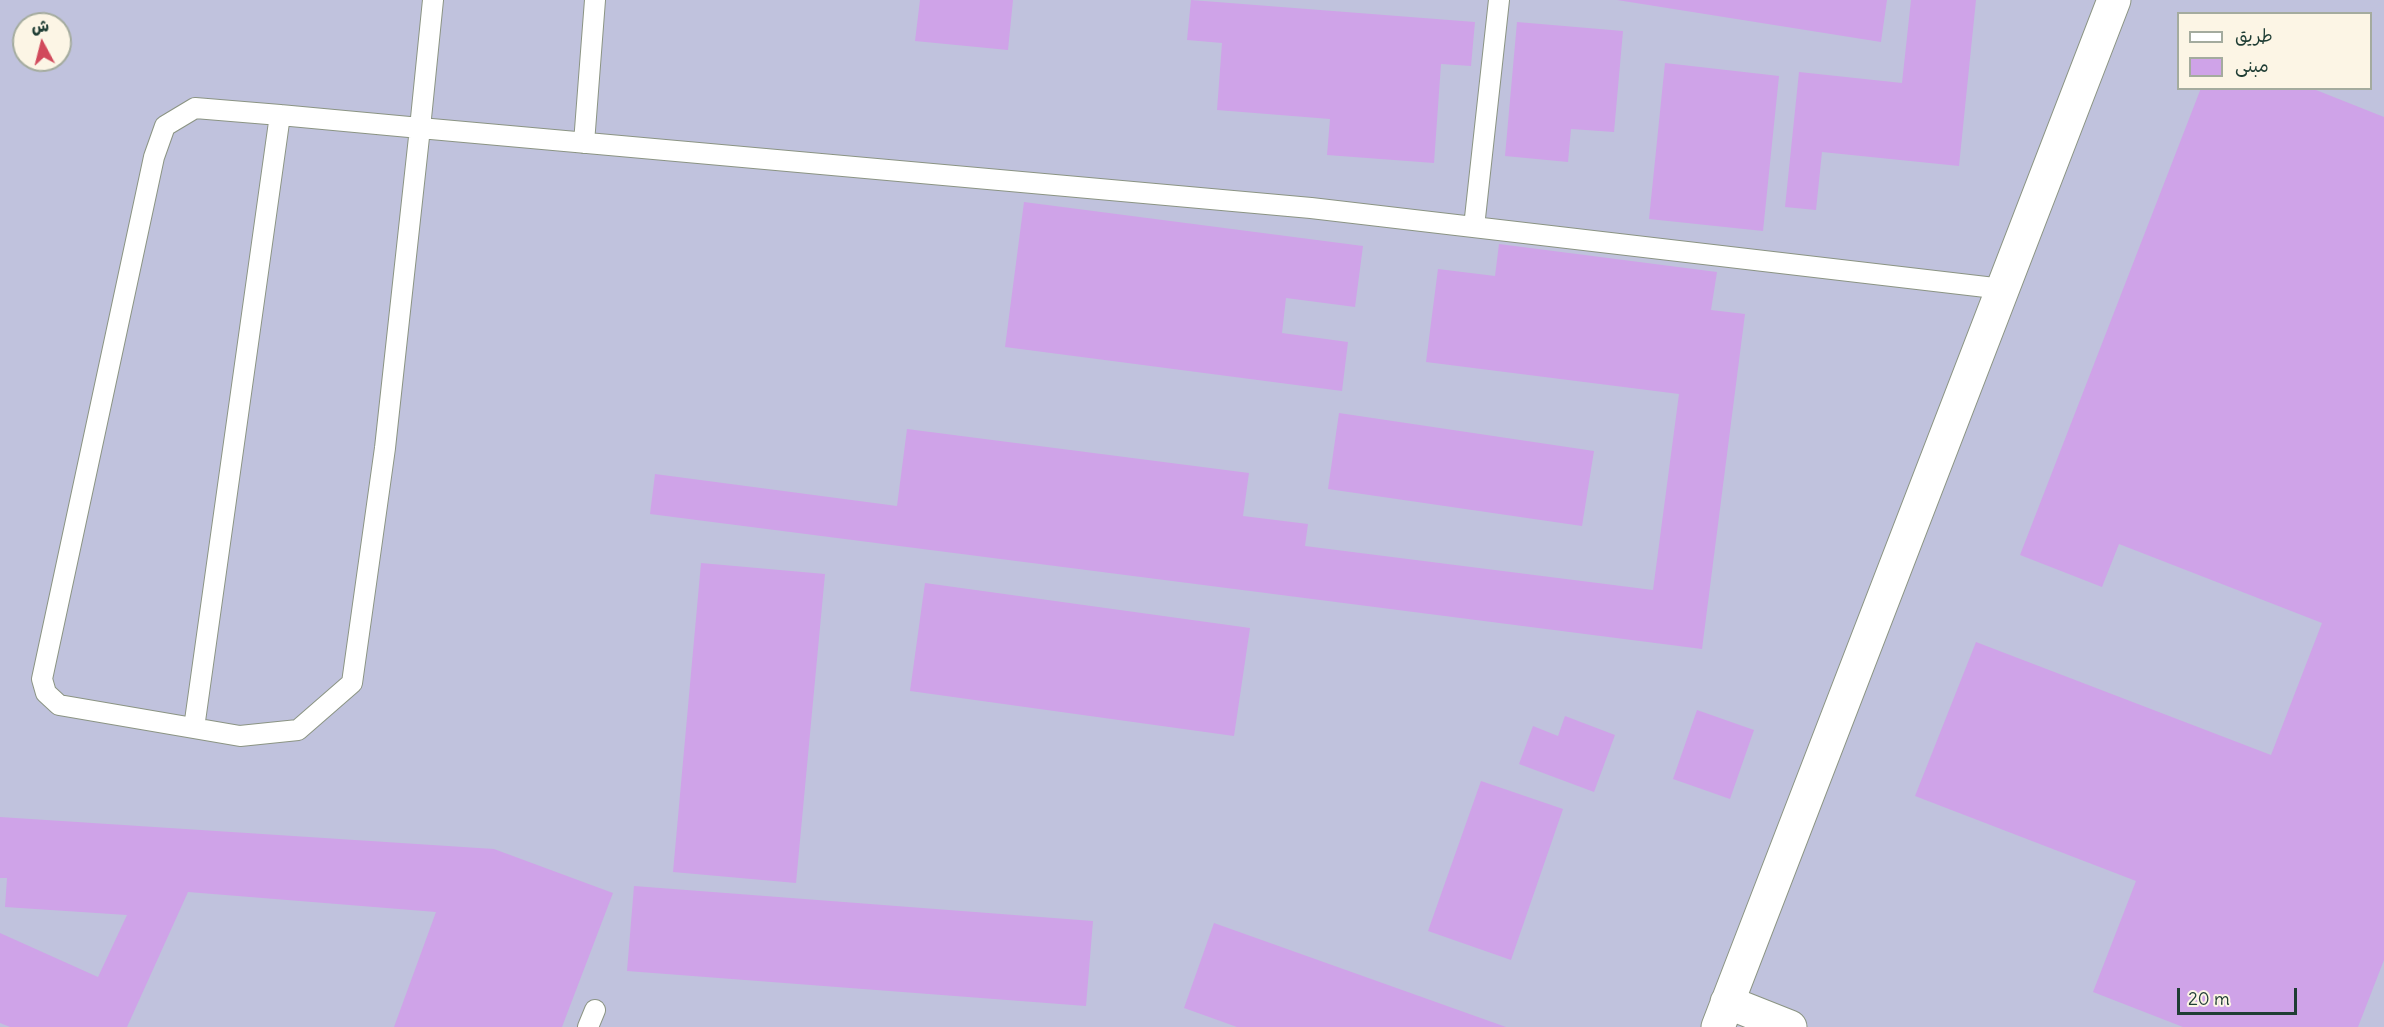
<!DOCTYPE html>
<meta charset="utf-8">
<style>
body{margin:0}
#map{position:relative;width:2384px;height:1027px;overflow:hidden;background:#f7ead2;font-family:Delius,"Playpen Sans Arabic",sans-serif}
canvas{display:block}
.legend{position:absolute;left:2177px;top:12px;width:195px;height:78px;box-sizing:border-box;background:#fcf5e5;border:2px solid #a4ab9e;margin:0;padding:8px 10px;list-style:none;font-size:18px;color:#1f3d34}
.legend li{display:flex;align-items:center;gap:12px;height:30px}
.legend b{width:30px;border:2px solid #a4ab9e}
.north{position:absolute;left:12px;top:12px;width:60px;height:60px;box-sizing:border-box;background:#fcf5e5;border:2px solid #a4ab9e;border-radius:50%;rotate:353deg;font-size:16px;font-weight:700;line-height:24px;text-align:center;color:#1f3d34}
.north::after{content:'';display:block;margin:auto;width:21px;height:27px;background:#d1495b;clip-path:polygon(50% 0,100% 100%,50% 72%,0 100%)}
.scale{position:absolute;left:2177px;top:988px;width:120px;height:27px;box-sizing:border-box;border:3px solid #1f3d34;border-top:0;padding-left:8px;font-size:18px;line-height:21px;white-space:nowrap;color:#1f3d34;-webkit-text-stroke:4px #fcf5e5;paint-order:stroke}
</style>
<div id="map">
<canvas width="2384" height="1027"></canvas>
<ul class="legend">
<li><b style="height:8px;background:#fff"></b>طريق</li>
<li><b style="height:16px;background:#cfa3e8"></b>مبنى</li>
</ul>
<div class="north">ش</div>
<div class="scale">20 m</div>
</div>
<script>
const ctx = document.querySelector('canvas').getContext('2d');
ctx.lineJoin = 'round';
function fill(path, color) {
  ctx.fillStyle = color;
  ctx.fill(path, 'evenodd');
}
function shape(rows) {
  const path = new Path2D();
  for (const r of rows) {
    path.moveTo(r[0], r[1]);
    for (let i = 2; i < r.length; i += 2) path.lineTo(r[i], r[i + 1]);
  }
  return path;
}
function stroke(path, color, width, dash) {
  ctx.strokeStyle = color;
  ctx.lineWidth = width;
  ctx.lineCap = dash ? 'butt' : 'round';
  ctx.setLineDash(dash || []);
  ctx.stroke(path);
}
const industrial = shape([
 [0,0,2384,0,2384,1027,0,1027],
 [2178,14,2370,14,2370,88,2178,88],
 [24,24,60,24,60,60,24,60]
]);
const building = shape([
 [920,0,1013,0,1008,50,915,41],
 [1191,0,1475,22,1471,66,1441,64,1434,163,1327,155,1330,119,1217,110,1222,43,1187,40],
 [1617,0,1887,0,1881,42],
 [1911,0,1976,0,1959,166,1822,152,1816,210,1785,207,1799,72,1902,83],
 [1517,22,1623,31,1614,132,1571,129,1568,162,1505,156],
 [1665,63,1779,76,1763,231,1649,219],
 [2201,88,2311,88,2384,117,2384,960,2358,1027,2183,1027,2093,992,2136,881,1915,796,1976,642,2271,755,2322,623,2119,544,2102,587,2020,555],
 [1024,202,1363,246,1355,307,1286,298,1282,333,1348,342,1342,391,1005,347],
 [1499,244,1717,272,1711,310,1745,314,1702,649,650,514,655,474,897,506,907,429,1249,473,1243,516,1308,524,1305,546,1653,590,1679,394,1426,362,1438,269,1495,276],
 [1339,413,1594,451,1582,526,1328,489],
 [701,563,825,574,796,883,673,872],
 [925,583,1250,628,1234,736,910,691],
 [1697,710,1754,730,1730,799,1673,779],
 [1565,716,1615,735,1594,792,1519,764,1533,726,1558,736],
 [1481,781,1563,809,1511,960,1428,931],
 [0,817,494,849,613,893,562,1027,394,1027,436,912,188,892,127,1027,10,1027,0,1023,0,933,98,977,127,915,5,907,7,878,0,878],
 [634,886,1093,921,1086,1006,627,971],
 [1214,923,1506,1027,1237,1027,1184,1008]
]);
const service = shape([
 [433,0,420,128,385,448,352,683,298,730,240,736,59,705,46,693,42,679,154,157,165,126,195,108,280,115,420,128,1311,208,2003,289],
 [584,143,595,0],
 [1474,227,1499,0],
 [194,728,280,115],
 [588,1027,595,1010]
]);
const minor = shape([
 [1727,1002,1790,1027],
 [1718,1027,2114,0]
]);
fill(industrial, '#c0c2dd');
fill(building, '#cfa3e8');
stroke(service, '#8b9483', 22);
stroke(minor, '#8b9483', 35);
stroke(service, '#fff', 20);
stroke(minor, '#fff', 33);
</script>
